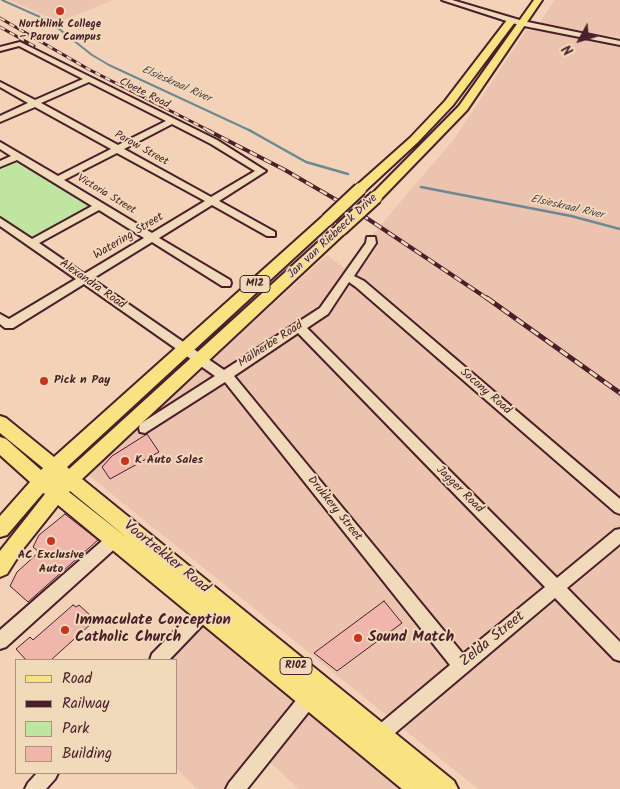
<!DOCTYPE html>
<meta charset="utf-8">
<style>
body{margin:0}
#map{position:relative;width:620px;height:789px;overflow:hidden;background:#f4d2b8;font-family:Kalam,sans-serif}
canvas{display:block}
.legend{position:absolute;left:15px;top:659px;width:162px;height:115px;box-sizing:border-box;background:#f1daba;border:1px solid #ae8f81;margin:0;padding:6px 9px;list-style:none;font-size:15px;color:#4a1f2b}
.legend li{display:flex;align-items:center;gap:10px;height:25px}
.legend b{width:25px;border:1px solid #ae8f81}
.north{position:absolute;left:555px;top:15px;width:50px;height:50px;-webkit-text-stroke:4px #f1daba;paint-order:stroke;rotate:231deg;font-size:14px;font-weight:700;line-height:20px;text-align:center;color:#4a1f2b}
.north::after{content:'';display:block;margin:auto;width:18px;height:22px;background:#4a1f2b;clip-path:polygon(50% 0,100% 100%,50% 72%,0 100%)}
</style>
<div id="map">
<canvas width="620" height="789"></canvas>
<ul class="legend">
<li><b style="height:6px;background:#f8e281"></b>Road</li>
<li><b style="height:6px;background:#4a1f2b"></b>Railway</li>
<li><b style="height:14px;background:#bfe5a0"></b>Park</li>
<li><b style="height:14px;background:#f0b6ac"></b>Building</li>
</ul>
<div class="north">N</div>
</div>
<script>
const ctx = document.querySelector('canvas').getContext('2d');
ctx.lineJoin = 'round';
function fill(path, color) {
  ctx.fillStyle = color;
  ctx.fill(path, 'evenodd');
}
function shape(rows) {
  const path = new Path2D();
  for (const r of rows) {
    path.moveTo(r[0], r[1]);
    for (let i = 2; i < r.length; i += 2) path.lineTo(r[i], r[i + 1]);
  }
  return path;
}
function stroke(path, color, width, dash) {
  ctx.strokeStyle = color;
  ctx.lineWidth = width;
  ctx.lineCap = dash ? 'butt' : 'round';
  ctx.setLineDash(dash || []);
  ctx.stroke(path);
}
function label(font, color, halo, rows, align = 'center') {
  ctx.font = font + ' Kalam,sans-serif';
  ctx.lineWidth = 4;
  ctx.setLineDash([]);
  ctx.textBaseline = 'middle';
  ctx.strokeStyle = halo;
  ctx.fillStyle = color;
  for (const [text, x, y, turn = 0] of rows) {
    ctx.save();
    ctx.translate(x, y);
    ctx.rotate((+turn || 0) * Math.PI / 180);
    ctx.textAlign = isNaN(turn) ? turn : align;
    if (halo) ctx.strokeText(text, 0, 0);
    ctx.fillText(text, 0, 0);
    ctx.restore();
  }
}
const built = shape([
 [10,0,114,0,58,22],
 [555,0,620,0,620,38,544,24,540,22],
 [526,30,534,30,620,46,620,789,478,789,87,474,327,255,344,268,455,138],
 [205,613,416,789,299,789,263,756,236,789,197,789,176,768,176,660,160,660]
]);
const green = shape([
 [16,160,92,205,91,207,32,239,0,217,0,167]
]);
const streamFar1 = shape([
 [2,0,49,21,92,55,109,65,251,131]
]);
const stream = shape([
 [249,130,306,162,348,174],
 [421,187,571,216,620,229]
]);
const building = shape([
 [147,434,159,452,110,479,102,467,112,456,147,434],
 [65,514,98,540,28,602,10,586,17,572,39,552,33,547,39,535,65,514],
 [384,601,402,623,337,671,314,653,384,601],
 [73,605,76,607,79,605,91,616,88,619,92,623,51,660,26,660,16,649,30,637,33,640,73,605]
]);
const minor = shape([
 [442,0,452,0,523,21,620,41,620,45,519,25,442,0],
 [20,42,217,140,266,171,219,201,275,232,275,236,267,236,212,205,159,238,230,280,231,283,230,286,222,286,152,242,92,279,224,370,320,308,366,243,367,237,375,237,376,243,354,276,364,281,620,499,620,514,615,512,356,287,349,282,328,314,307,328,557,578,615,530,620,529,620,544,567,588,620,642,620,661,614,659,555,598,382,744,376,747,370,744,367,738,370,732,450,665,225,382,145,433,140,432,139,428,140,424,215,376,84,284,13,328,5,328,0,324,0,314,9,319,76,279,0,226,0,218,32,239,92,206,17,160,0,167,0,161,11,156,0,149,0,142,58,176,111,149,35,107,0,122,0,116,28,103,0,87,0,82,35,100,83,79,19,46,0,51,0,47,20,42],
 [89,82,166,121,118,145,41,103,89,82],
 [172,124,211,144,255,171,211,197,124,149,172,124],
 [117,153,205,201,152,233,64,180,117,153],
 [99,210,144,238,84,274,39,243,99,210],
 [298,333,545,587,463,654,234,376,298,333],
 [115,533,120,534,122,539,120,544,6,647,0,649,0,630,110,534,115,533],
 [208,601,214,603,216,608,214,613,169,660,150,660,152,654,202,603,208,601],
 [312,686,318,688,320,694,318,700,247,789,226,789,229,783,306,688,312,686],
 [37,773,58,773,55,779,46,789,25,789,28,783,37,773]
]);
const major = shape([
 [534,0,542,0,467,110,380,200,372,200,370,197,372,194,459,106,534,0],
 [507,20,515,22,453,105,418,142,364,192,356,192,354,189,356,186,410,138,445,101,507,20],
 [327,216,332,217,333,220,332,223,67,467,69,469,336,226,346,226,348,229,346,232,82,479,454,781,458,789,402,789,58,505,23,549,7,574,0,577,0,551,45,494,43,493,7,535,0,537,0,516,30,482,0,455,0,437,6,439,41,470,43,468,0,433,0,416,6,418,54,457,322,217,327,216],
 [70,491,126,537,69,492,70,491]
]);
const railFar2 = shape([
 [0,18,88,69,210,131],
 [0,27,34,46]
]);
const railFar1 = shape([
 [207,130,285,170,359,213,488,299]
]);
const rail = shape([
 [487,298,620,393]
]);
const majorBridge = shape([
 [327,220,360,189],
 [341,229,376,197]
]);
const markers = [
 [60,11,5,"#c8321e"],
 [44,381,5,"#c8321e"],
 [125,461,5,"#c8321e"],
 [51,541,5,"#c8321e"],
 [65,630,5,"#c8321e"],
 [358,638,5,"#c8321e"]
];
const farPoinames = [
 ["Northlink College",60,25],
 ["– Parow Campus",60,38]
];
const farWaternames = [
 ["Elsieskraal River",176,85,24],
 ["Elsieskraal River",567,208,13]
];
const farStreetnames = [
 ["Cloete Road",144,94,27],
 ["Parow Street",141,149,29],
 ["Victoria Street",106,195,31]
];
const shields = [
 [255,284,30],
 [296,666,32]
];
const shieldNames = [
 ["M12",255,284],
 ["R102",296,666]
];
const streetNames = [
 ["Watering Street",129,237,-31],
 ["Jan van Riebeeck Drive",333,237,-43],
 ["Alexandra Road",92,285,35],
 ["Malherbe Road",271,345,-33],
 ["Socony Road",485,392,41],
 ["Jagger Road",459,490,45],
 ["Drukkery Street",334,509,51]
];
const poiNames = [
 ["Pick n Pay",54,381],
 ["K Auto Sales",135,461],
 ["AC Exclusive",51,556,"center"],
 ["Auto",51,570,"center"]
];
const nearStreetnames = [
 ["Voortrekker Road",166,558,39],
 ["Zelda Street",493,640,-39]
];
const nearPoinames = [
 ["Immaculate Conception",75,621],
 ["Catholic Church",75,638],
 ["Sound Match",368,638]
];
fill(built, '#ecc3af');
fill(green, '#bfe5a0');
stroke(streamFar1, '#6a8993', 2);
stroke(stream, '#6a8993', 2.5);
fill(building, '#f0b6ac');
stroke(building, '#4a1f2b', 1);
stroke(minor, '#4a1f2b', 4);
stroke(major, '#4a1f2b', 4);
fill(minor, '#f1daba');
fill(major, '#f8e281');
stroke(railFar2, '#4a1f2b', 3);
stroke(railFar1, '#4a1f2b', 4);
stroke(rail, '#4a1f2b', 5);
stroke(railFar2, '#f1daba', 2, [5.5]);
stroke(railFar1, '#f1daba', 2.5, [8]);
stroke(rail, '#f1daba', 3, [9]);
stroke(majorBridge, '#4a1f2b', 16, []);
stroke(majorBridge, '#f8e281', 12);
for (const [x, y, r, color] of markers) {
  const dot = new Path2D();
  dot.arc(x, y, r, 0, 2 * Math.PI);
  ctx.fillStyle = color;
  ctx.fill(dot);
  stroke(dot, '#f1daba', 2);
}
label('bold 11px', '#4a1f2b', '#f1daba', farPoinames);
label('italic 11px', '#55424e', '#f1daba', farWaternames);
label('11px', '#4a1f2b', '#f1daba', farStreetnames);
for (const [x, y, w] of shields) {
  const box = new Path2D();
  box.roundRect(x - w / 2, y - 8.5, w, 17, 4);
  ctx.fillStyle = '#f1daba';
  ctx.fill(box);
  stroke(box, '#4a1f2b', 1);
}
label('bold 11px', '#4a1f2b', null, shieldNames);
label('12px', '#4a1f2b', '#f1daba', streetNames);
label('bold 12px', '#4a1f2b', '#f1daba', poiNames, 'left');
label('15px', '#4a1f2b', '#f1daba', nearStreetnames);
label('bold 15px', '#4a1f2b', '#f1daba', nearPoinames, 'left');
</script>
